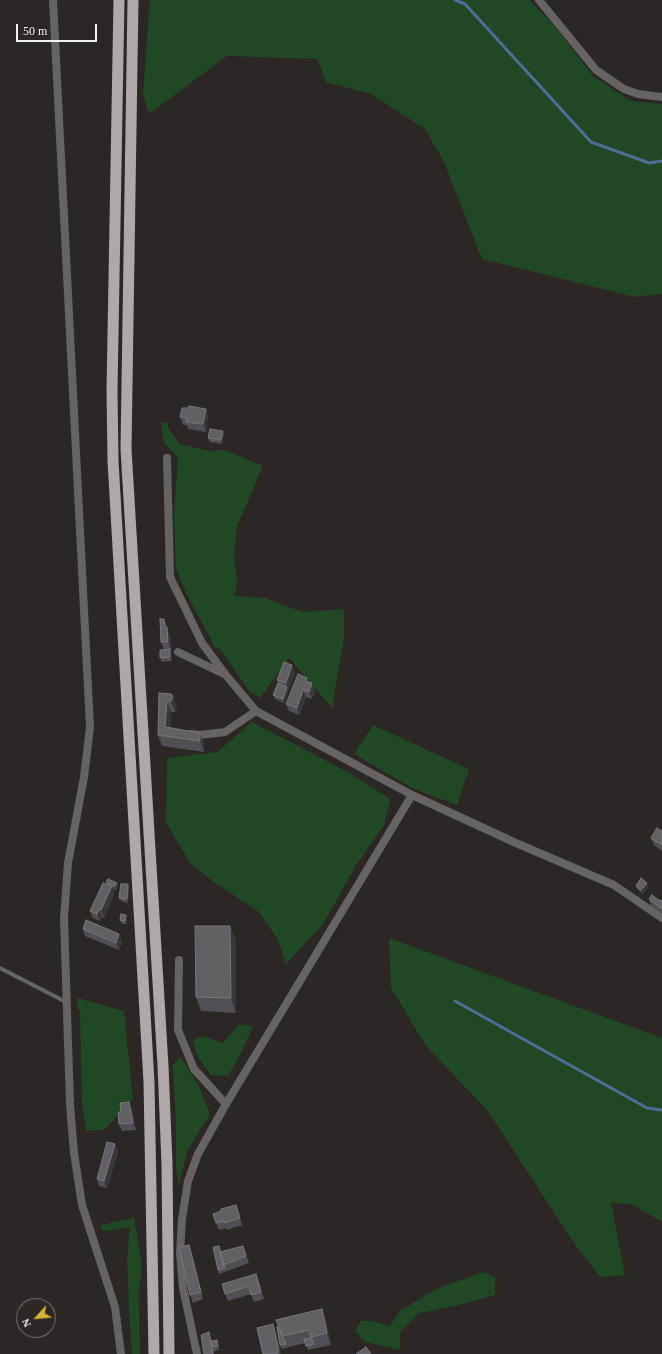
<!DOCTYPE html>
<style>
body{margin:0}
#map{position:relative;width:662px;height:1354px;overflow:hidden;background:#2c2624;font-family:Georgia,serif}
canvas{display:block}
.north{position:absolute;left:16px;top:1298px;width:40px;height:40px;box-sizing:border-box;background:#2c2624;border:1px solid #7c7776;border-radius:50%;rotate:243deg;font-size:11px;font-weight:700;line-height:16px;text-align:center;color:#f5f1f0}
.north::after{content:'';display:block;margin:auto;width:14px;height:18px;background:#d6b534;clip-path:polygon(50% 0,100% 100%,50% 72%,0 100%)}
.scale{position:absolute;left:16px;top:24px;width:81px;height:18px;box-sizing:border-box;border:2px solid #f5f1f0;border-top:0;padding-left:5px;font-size:12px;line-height:14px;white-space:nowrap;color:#f5f1f0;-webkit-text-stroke:3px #2c2624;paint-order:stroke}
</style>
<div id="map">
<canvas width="662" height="1354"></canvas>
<div class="north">N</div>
<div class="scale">50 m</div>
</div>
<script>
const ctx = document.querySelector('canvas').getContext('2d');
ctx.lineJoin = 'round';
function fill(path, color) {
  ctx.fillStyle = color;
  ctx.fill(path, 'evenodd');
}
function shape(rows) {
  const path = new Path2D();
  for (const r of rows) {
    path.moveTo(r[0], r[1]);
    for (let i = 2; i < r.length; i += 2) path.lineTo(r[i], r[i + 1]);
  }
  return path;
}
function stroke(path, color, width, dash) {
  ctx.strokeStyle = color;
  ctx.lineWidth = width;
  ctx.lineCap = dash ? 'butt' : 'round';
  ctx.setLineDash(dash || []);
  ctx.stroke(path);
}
const green = shape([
 [150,0,529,0,553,24,593,76,631,101,662,104,662,294,635,297,482,259,444,162,425,129,371,94,326,82,317,59,227,56,149,114,143,94],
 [161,422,168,423,168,428,180,444,210,451,225,450,263,466,237,526,234,554,237,582,235,596,265,598,302,612,344,609,344,639,332,708,289,658,260,698,250,692,220,649,215,647,187,595,176,568,174,515,178,458,164,442],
 [252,722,346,771,391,799,384,825,355,867,324,923,286,964,278,940,259,912,214,882,191,864,166,823,167,758,217,752],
 [373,725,469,769,457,805,414,789,354,754],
 [389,938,662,1038,662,1222,631,1204,611,1203,625,1275,600,1277,576,1246,487,1110,426,1046,391,988],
 [78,998,124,1011,133,1099,104,1130,86,1131,82,1104,80,1012,76,1004],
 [239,1024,253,1026,242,1051,228,1076,211,1075,197,1056,193,1040,202,1036,223,1043],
 [181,1057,199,1086,210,1114,187,1152,179,1185,176,1166,176,1125,173,1064],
 [134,1218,142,1267,139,1288,140,1354,132,1354,129,1309,127,1260,130,1227,106,1231,101,1229,101,1225],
 [483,1272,495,1277,495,1295,463,1304,419,1313,400,1332,400,1350,365,1342,355,1331,361,1321,371,1321,390,1326,400,1311,436,1289]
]);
const stream = shape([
 [455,0,465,4,591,142,649,163,662,161],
 [455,1001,647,1108,662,1110]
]);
const service = shape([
 [0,968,66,1002]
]);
const minor = shape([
 [53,0,90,727,84,777,68,863,64,918,70,1104,74,1153,82,1205,115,1307,121,1354],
 [539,0,596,70,624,89,638,94,662,97],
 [167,458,170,577,202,643,225,674,256,711,412,795,516,843,614,885,662,918],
 [178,652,224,674],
 [191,734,200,735,225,732,256,711],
 [179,960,178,1030,194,1069,226,1104],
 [197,1354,183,1288,180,1253,182,1219,188,1181,198,1154,226,1104,412,795]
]);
const trunk = shape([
 [119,0,112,390,113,461,149,1082,154,1354],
 [133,0,126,449,163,1066,167,1164,169,1354]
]);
const wall = shape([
 [206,409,208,416,206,432,188,429,187,425,183,425,180,417],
 [223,431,224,435,222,444,210,442,208,438],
 [164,619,170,635,171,650,170,650,171,653,172,661,162,662,160,658,164,650,161,642],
 [292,665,295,673,284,703,275,699,273,695,278,683,277,680],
 [309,682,315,691,312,699,306,697,299,715,289,711,286,704],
 [159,693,171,694,177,707,175,712,171,712,170,727,200,733,204,744,204,752,162,746,158,735],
 [662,831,662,851,654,845,651,838],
 [106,882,118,886,116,890,112,888,114,894,104,918,102,917,100,921,93,918,90,911,107,884],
 [636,886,648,887,643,894,638,890],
 [129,888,128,903,121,901,119,898],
 [649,899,660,901,662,900,662,914,651,906],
 [127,919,127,924,122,924,120,920],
 [83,929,119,934,122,942,119,950,85,936],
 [236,940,236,1013,201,1011,196,997],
 [132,1109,136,1130,122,1131,119,1124],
 [115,1144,118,1152,107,1188,99,1186,97,1179],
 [236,1205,242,1225,227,1230,226,1228,219,1230,216,1223,221,1211],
 [243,1246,249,1263,219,1274,218,1270,221,1251],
 [192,1253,203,1299,193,1303,190,1295],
 [259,1281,264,1299,254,1302,251,1294,228,1301,225,1294],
 [322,1309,326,1321,331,1345,308,1350,305,1343,282,1349,280,1345,278,1327,276,1320],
 [276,1332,281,1354,263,1354],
 [212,1341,218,1344,219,1350,214,1351,214,1354,204,1354]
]);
const shadedWall = shape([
 [206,409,208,416,206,432,203,424],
 [223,431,224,435,222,444,221,440],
 [164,619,170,635,171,650,168,642,165,627],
 [170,649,171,653,172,661,170,657],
 [292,665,295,673,284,703,283,699,287,687,286,683],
 [312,683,315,691,312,699,309,692],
 [303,690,306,697,299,715,297,708],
 [173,696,177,707,175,712,171,701],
 [167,701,171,712,169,736,165,727],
 [200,733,204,744,204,752,200,741],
 [117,883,118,886,116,890,115,886],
 [647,883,648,887,643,894,641,890],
 [128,884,129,888,128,903,127,899],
 [112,886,114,894,104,918,101,910],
 [99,909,102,917,100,921,97,914],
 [126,915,127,919,127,924,125,921],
 [230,926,236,940,236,1013,231,998],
 [119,934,122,942,119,950,116,943],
 [129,1102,132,1109,136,1130,133,1123],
 [115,1144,118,1152,107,1188,104,1181],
 [189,1245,192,1253,203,1299,201,1292],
 [256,1274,259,1281,264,1299,261,1292],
 [322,1309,326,1321,331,1345,327,1333],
 [273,1324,276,1332,281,1354,280,1354,279,1352],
 [209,1332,212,1340,213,1347,212,1347,214,1354,213,1354]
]);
const building = shape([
 [189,406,206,409,203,424,186,422,186,418,180,417,182,408,188,408,189,406],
 [210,429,223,431,221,440,208,438,210,429],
 [160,619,164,619,165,627,167,627,168,642,161,642,160,619],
 [170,649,170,657,160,658,160,650,170,649],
 [284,662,292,665,286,683,277,680,284,662],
 [298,674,307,678,306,681,312,683,309,692,303,690,297,708,286,704,298,674],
 [278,683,287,687,283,699,273,695,278,683],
 [159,693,171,694,173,696,171,701,167,701,165,727,200,733,200,741,158,735,159,693],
 [657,828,662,831,662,845,651,838,657,828],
 [641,878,647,883,641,890,636,886,641,878],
 [108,879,117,883,115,886,106,882,108,879],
 [103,883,112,886,101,910,99,909,97,914,90,911,103,883],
 [121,884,128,884,127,899,119,898,121,884],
 [652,895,660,901,662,900,662,909,649,899,652,895],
 [121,914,126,915,125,921,120,920,121,914],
 [86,920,119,934,116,943,83,929,86,920],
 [195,926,230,926,231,998,196,997,195,926],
 [129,1102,133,1123,119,1124,118,1113,121,1111,120,1103,129,1102],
 [107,1142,115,1144,104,1181,97,1179,107,1142],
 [236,1205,240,1218,224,1223,224,1221,216,1223,213,1214,221,1211,221,1209,236,1205],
 [189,1245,201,1292,190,1295,179,1247,189,1245],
 [219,1246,225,1268,218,1270,213,1247,219,1246],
 [243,1246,246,1256,223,1265,220,1252,243,1246],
 [256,1274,261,1292,251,1295,249,1286,225,1294,222,1284,256,1274],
 [322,1309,327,1333,311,1337,309,1330,283,1336,276,1320,322,1309],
 [273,1324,279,1352,271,1354,263,1354,257,1328,273,1324],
 [277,1327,278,1327,286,1344,280,1345,277,1327],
 [209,1332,213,1354,204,1354,201,1335,209,1332],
 [311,1338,314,1344,306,1346,304,1339,311,1338],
 [217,1340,218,1346,212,1347,211,1341,217,1340],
 [366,1347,371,1354,356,1354,366,1347]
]);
fill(green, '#204825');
stroke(stream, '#4d6e96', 3);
stroke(service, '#666362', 4);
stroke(minor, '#666362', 8);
stroke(trunk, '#b0a8a8', 11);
fill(wall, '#4f4f55');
fill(shadedWall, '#3a373a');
fill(building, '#616165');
stroke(building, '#78777b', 1);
</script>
